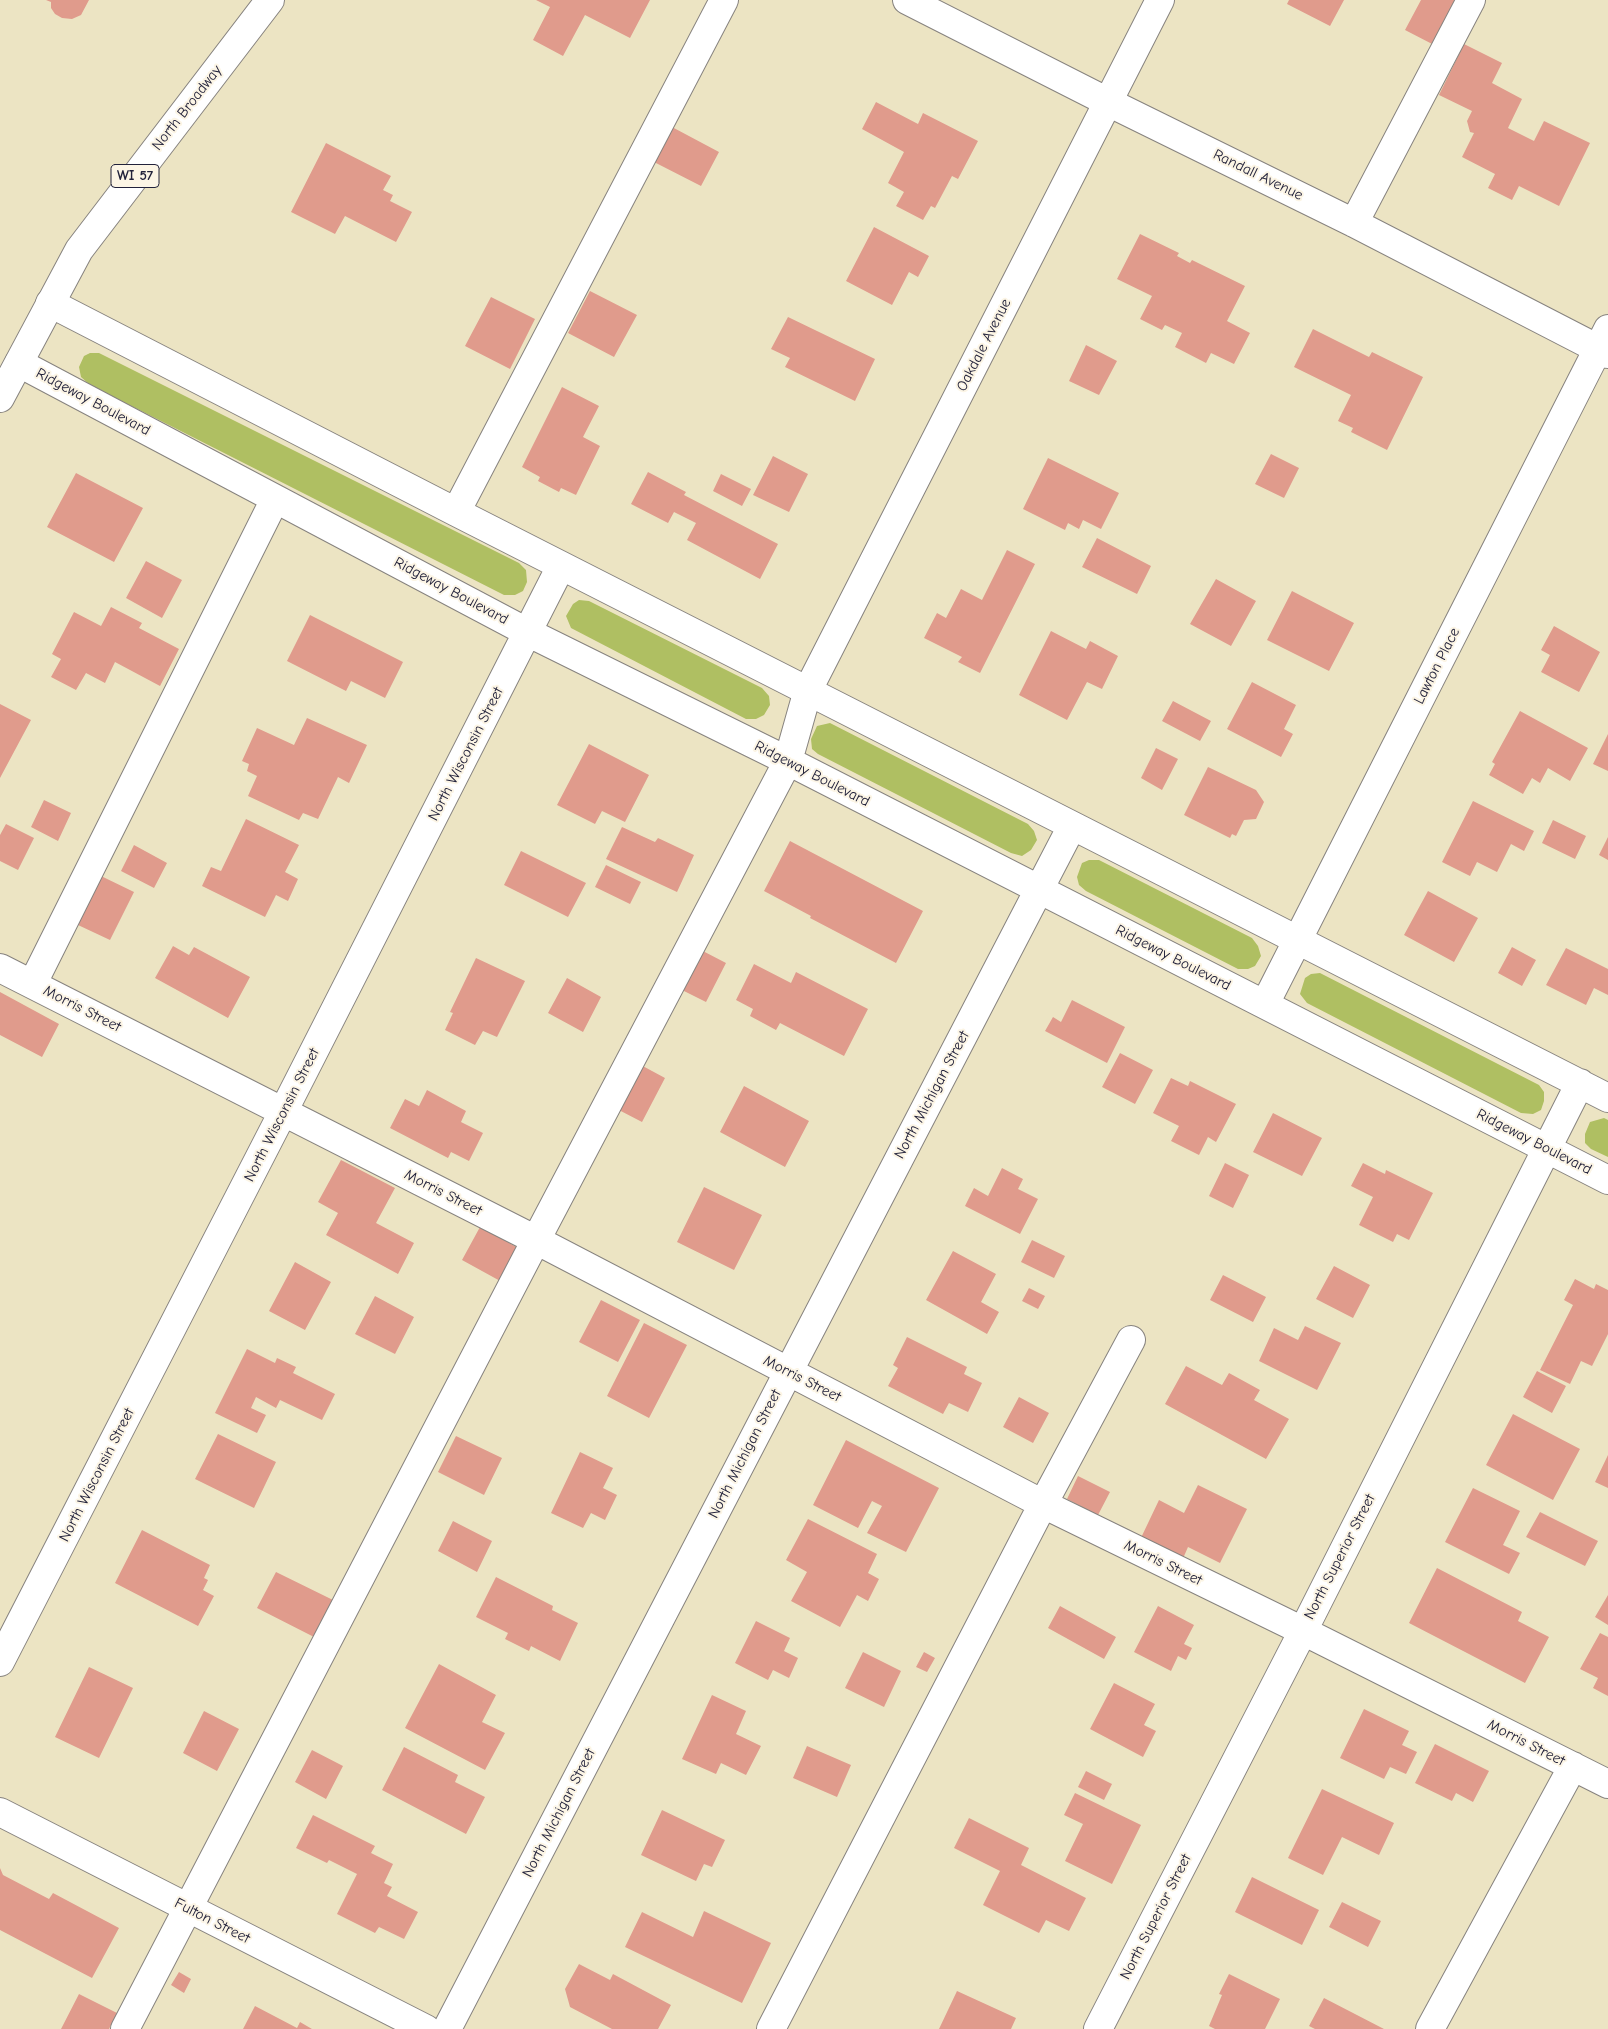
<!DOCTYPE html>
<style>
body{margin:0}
canvas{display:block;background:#ece4c3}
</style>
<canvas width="1608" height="2029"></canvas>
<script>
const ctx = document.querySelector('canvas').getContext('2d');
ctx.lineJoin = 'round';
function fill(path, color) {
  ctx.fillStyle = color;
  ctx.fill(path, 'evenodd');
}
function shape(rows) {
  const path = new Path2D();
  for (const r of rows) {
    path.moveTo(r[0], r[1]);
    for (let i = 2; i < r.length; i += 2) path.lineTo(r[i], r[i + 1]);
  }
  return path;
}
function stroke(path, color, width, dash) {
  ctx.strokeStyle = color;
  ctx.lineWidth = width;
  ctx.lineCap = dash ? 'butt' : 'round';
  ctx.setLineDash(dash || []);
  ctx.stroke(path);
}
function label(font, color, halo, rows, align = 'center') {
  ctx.font = font + ' "Comic Neue",sans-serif';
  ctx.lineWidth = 4;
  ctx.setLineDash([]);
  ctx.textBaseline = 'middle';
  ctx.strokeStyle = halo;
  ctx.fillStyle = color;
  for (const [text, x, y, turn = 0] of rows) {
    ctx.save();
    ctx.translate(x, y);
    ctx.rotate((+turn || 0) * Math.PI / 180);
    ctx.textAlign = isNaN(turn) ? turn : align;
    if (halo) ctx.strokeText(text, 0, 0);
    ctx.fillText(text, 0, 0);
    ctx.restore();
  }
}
const green = shape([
 [90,353,99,353,519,563,526,570,527,582,523,591,515,595,504,595,90,385,81,377,79,367,84,356],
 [579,600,589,601,762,688,769,696,770,705,764,715,756,719,746,719,571,628,566,616,573,604],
 [830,723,1028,824,1034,831,1037,840,1031,850,1022,856,1011,853,818,754,812,749,811,739,817,726],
 [1089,860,1099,860,1252,938,1258,946,1261,956,1255,966,1248,969,1238,969,1086,891,1079,885,1077,877,1082,863],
 [1320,973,1539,1085,1544,1092,1544,1101,1541,1110,1533,1114,1521,1113,1307,1003,1300,994,1305,978,1311,974],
 [1604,1118,1608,1120,1608,1157,1591,1149,1585,1143,1585,1134,1590,1122]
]);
const building = shape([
 [46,0,89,0,81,15,72,19,62,18,55,14,51,8,51,2],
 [536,0,650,0,630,38,585,15,563,56,533,40,550,7],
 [1289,0,1344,0,1330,26,1287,4],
 [1421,0,1460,0,1436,46,1405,30],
 [1464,44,1502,63,1492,83,1522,99,1508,128,1534,141,1544,121,1590,143,1559,206,1519,186,1512,200,1488,188,1495,174,1462,157,1474,133,1470,132,1467,121,1472,111,1439,95],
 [876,102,918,124,923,113,978,141,958,179,952,176,935,208,931,206,923,220,896,206,904,192,888,183,904,152,862,129],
 [672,127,719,152,701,186,654,162],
 [326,143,391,176,383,190,393,195,390,201,412,212,396,242,345,216,335,234,291,212],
 [874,227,929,256,918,277,909,272,892,305,846,281],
 [1140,234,1179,253,1177,256,1190,263,1192,260,1245,286,1227,321,1250,333,1234,364,1211,353,1206,363,1175,347,1182,333,1165,325,1162,330,1140,319,1152,296,1117,279],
 [590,291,637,315,614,357,568,333],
 [491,297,535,319,510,369,465,346],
 [788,317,875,359,855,401,785,367,790,358,771,349],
 [1313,329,1369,357,1372,352,1423,377,1387,450,1351,432,1353,428,1338,421,1351,395,1294,367],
 [1086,345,1117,361,1099,395,1069,381],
 [562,387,599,406,583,437,600,446,576,495,561,488,559,492,538,481,540,477,522,467],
 [1271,454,1299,468,1284,498,1255,484],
 [773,456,808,474,789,512,753,495],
 [1048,458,1119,493,1101,529,1083,520,1079,529,1068,523,1065,530,1023,509],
 [648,472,686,492,684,495,778,544,760,579,687,540,696,523,674,512,668,523,631,504],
 [76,473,143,508,114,562,47,527],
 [721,474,751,489,742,506,713,491],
 [1097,538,1151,566,1137,594,1082,567],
 [1007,550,1035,564,980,673,958,662,962,657,924,638,937,613,946,618,961,589,982,600],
 [146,561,182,580,162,618,126,598],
 [1216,579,1256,601,1231,646,1190,624],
 [1292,591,1354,623,1329,671,1267,640],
 [111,607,142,623,139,628,179,649,160,686,115,662,105,683,86,673,76,690,51,677,61,659,52,654,74,612,101,626],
 [310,615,403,662,385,698,351,681,346,691,287,661],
 [1554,626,1600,652,1579,692,1541,672,1550,655,1541,650],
 [1051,631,1086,649,1090,641,1118,656,1102,689,1087,682,1067,720,1019,695],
 [1252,682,1296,705,1284,729,1293,734,1281,757,1227,729],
 [1173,701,1211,721,1200,741,1162,721],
 [0,704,31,720,0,778],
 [1520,711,1588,748,1570,781,1548,768,1540,783,1532,778,1523,794,1489,775,1495,764,1492,762],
 [307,718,367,745,349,783,338,777,318,819,303,813,299,820,248,796,257,776,247,771,249,764,242,761,257,728,294,745],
 [1608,734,1608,771,1593,764],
 [589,744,649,775,625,822,602,811,595,824,557,805],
 [1156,748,1178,759,1162,790,1141,778],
 [1208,767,1256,790,1264,802,1256,819,1244,820,1236,836,1232,834,1230,838,1184,815],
 [44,800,71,813,58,841,31,827],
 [1473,801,1534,831,1524,851,1511,844,1497,872,1477,862,1470,876,1442,862],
 [246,819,299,845,285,872,298,879,288,901,276,895,265,917,202,886,211,867,221,871],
 [1553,820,1586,836,1575,859,1542,843],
 [6,824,34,838,18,870,0,861,0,835],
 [622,827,655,842,658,838,694,855,677,892,606,859],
 [1608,837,1608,860,1599,855],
 [790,841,923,911,896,963,810,918,811,916,764,891],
 [134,845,167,863,154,888,121,871],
 [521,851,586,883,568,917,504,885],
 [606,865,641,882,630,904,595,887],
 [101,876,134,892,110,940,78,925],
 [1428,891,1478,918,1454,962,1404,935],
 [173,946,189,955,194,947,250,977,228,1018,155,978],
 [1512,947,1536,960,1522,986,1498,973],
 [1566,948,1608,969,1608,995,1594,988,1586,1005,1546,985],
 [699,949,726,963,706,1002,678,988],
 [476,958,525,981,497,1037,483,1031,475,1045,445,1030,453,1013,450,1012],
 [754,964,791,983,796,972,868,1009,844,1056,780,1023,776,1030,750,1016,753,1009,736,1000],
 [567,978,601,997,583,1032,548,1013],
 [0,992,59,1024,42,1057,0,1035],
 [1072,1000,1125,1027,1107,1063,1045,1031,1053,1017,1061,1022],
 [1120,1053,1153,1070,1135,1104,1102,1087],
 [639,1064,665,1078,642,1122,615,1108],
 [1171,1078,1188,1086,1190,1081,1236,1104,1216,1142,1208,1137,1199,1155,1171,1141,1179,1126,1153,1113],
 [744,1086,809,1121,785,1167,720,1132],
 [427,1090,466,1111,461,1122,483,1133,469,1161,451,1152,448,1158,390,1128,405,1099,419,1106],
 [1273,1113,1322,1138,1302,1176,1253,1152],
 [341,1160,395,1188,376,1223,414,1243,398,1274,326,1235,338,1213,318,1202],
 [1225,1163,1249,1175,1233,1208,1209,1196],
 [1363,1163,1385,1174,1386,1170,1433,1193,1409,1240,1397,1234,1393,1242,1359,1225,1373,1197,1351,1186],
 [1002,1168,1023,1179,1018,1189,1038,1199,1020,1234,965,1206,974,1188,988,1196],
 [704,1187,762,1215,734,1270,677,1242],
 [480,1227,520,1249,502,1282,462,1260],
 [1032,1240,1065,1256,1054,1278,1021,1262],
 [953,1251,996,1274,981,1302,999,1312,987,1334,926,1300],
 [295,1262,331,1282,305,1330,269,1311],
 [1334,1266,1370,1285,1353,1318,1316,1299],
 [1223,1275,1266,1297,1253,1322,1210,1300],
 [1575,1279,1594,1289,1596,1284,1608,1290,1608,1334,1592,1366,1581,1361,1570,1384,1540,1370,1573,1305,1564,1300],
 [1029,1288,1045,1296,1038,1309,1022,1301],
 [375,1296,414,1317,395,1354,355,1334],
 [601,1300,640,1320,618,1362,579,1342],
 [644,1323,687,1345,649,1418,607,1396],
 [1305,1326,1341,1343,1317,1390,1259,1361,1274,1328,1298,1340],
 [907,1337,967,1367,964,1374,982,1383,968,1412,949,1403,943,1414,888,1386,898,1368,893,1365],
 [247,1349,275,1363,277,1358,296,1367,293,1373,335,1394,322,1420,280,1400,276,1408,256,1397,251,1408,266,1415,257,1433,215,1413],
 [1186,1366,1222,1385,1229,1373,1260,1390,1254,1400,1289,1419,1266,1459,1165,1404],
 [1537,1371,1566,1386,1552,1413,1523,1397],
 [1019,1397,1049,1413,1033,1443,1003,1427],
 [1513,1414,1580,1449,1553,1500,1486,1465],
 [218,1434,276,1462,254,1508,195,1479],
 [456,1436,502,1458,484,1495,438,1472],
 [846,1440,939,1488,906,1552,867,1533,882,1506,872,1501,858,1528,813,1505],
 [580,1452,613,1468,603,1488,617,1495,605,1520,591,1513,583,1528,551,1513],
 [1608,1455,1608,1488,1595,1482],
 [1078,1476,1110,1492,1098,1515,1067,1499],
 [1198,1485,1247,1509,1220,1563,1188,1547,1181,1563,1139,1542,1159,1500,1184,1513],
 [1473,1488,1520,1511,1503,1545,1520,1553,1509,1574,1445,1542],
 [1540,1512,1598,1541,1585,1566,1526,1537],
 [808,1519,877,1554,868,1573,879,1579,868,1601,857,1595,840,1627,791,1601,807,1572,786,1560],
 [453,1521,492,1541,477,1572,438,1551],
 [142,1530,210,1565,204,1578,208,1580,203,1590,214,1596,198,1626,115,1583],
 [1437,1568,1522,1612,1518,1621,1549,1637,1525,1683,1409,1623],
 [276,1572,333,1600,314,1637,257,1608],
 [496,1577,553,1606,552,1610,578,1623,560,1661,531,1646,529,1651,505,1639,508,1633,476,1617],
 [1608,1595,1608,1625,1595,1617],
 [1060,1606,1116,1637,1104,1659,1048,1628],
 [1158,1606,1194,1625,1184,1644,1192,1648,1186,1660,1178,1656,1171,1671,1134,1652],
 [756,1621,790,1638,784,1651,798,1658,789,1678,773,1670,768,1680,735,1663],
 [1600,1633,1608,1637,1608,1696,1593,1688,1598,1678,1580,1669],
 [863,1652,901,1671,884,1707,845,1688],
 [924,1652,935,1658,927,1672,916,1667],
 [439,1664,496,1695,482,1722,505,1733,485,1770,405,1728],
 [89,1667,133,1688,99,1758,55,1737],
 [1114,1683,1155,1704,1144,1725,1156,1731,1143,1757,1090,1729],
 [712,1695,746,1711,736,1734,761,1746,746,1775,721,1763,716,1774,682,1759],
 [1364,1709,1409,1731,1402,1745,1417,1752,1406,1774,1390,1767,1384,1779,1340,1758],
 [204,1711,239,1729,217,1771,183,1753],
 [1435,1744,1489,1771,1473,1802,1456,1793,1452,1801,1415,1783],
 [807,1746,851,1765,837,1797,793,1778],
 [404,1747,458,1775,455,1782,485,1797,466,1834,382,1790],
 [312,1750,343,1766,326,1799,295,1782],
 [1086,1771,1112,1784,1104,1800,1078,1787],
 [1322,1789,1394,1823,1379,1855,1342,1837,1323,1875,1288,1858],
 [1075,1793,1141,1825,1112,1884,1065,1861,1083,1824,1064,1815],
 [662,1810,725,1840,712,1867,704,1864,696,1881,641,1855],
 [313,1815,375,1846,371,1853,393,1864,384,1883,392,1887,387,1896,418,1912,404,1939,379,1927,375,1933,337,1914,357,1874,329,1860,327,1863,296,1848],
 [969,1818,1029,1848,1021,1865,1086,1898,1069,1931,1046,1920,1039,1933,983,1905,1000,1871,954,1848],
 [0,1868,3,1875,49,1899,53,1893,119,1928,92,1978,0,1930],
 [1252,1877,1319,1910,1302,1945,1235,1912],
 [1342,1902,1381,1921,1368,1947,1329,1927],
 [704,1911,771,1943,742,2003,625,1947,642,1912,693,1937],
 [579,1964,610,1980,613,1974,671,2005,658,2029,612,2029,570,2007,565,1989],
 [179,1972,191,1979,184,1993,171,1985],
 [1229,1974,1280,1999,1265,2029,1215,2029,1209,2026,1222,1995,1219,1994],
 [957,1991,1016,2018,1011,2029,939,2029],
 [79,1994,117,2013,109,2029,61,2029],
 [1324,1998,1384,2029,1315,2029,1309,2026],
 [255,2006,297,2028,300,2022,312,2029,243,2029]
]);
const minor = shape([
 [907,0,1108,102,1354,223,1608,354],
 [1354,223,1471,0],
 [50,303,456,512,1608,1098],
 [19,363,527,632,788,761,1608,1180],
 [456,512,724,0],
 [0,968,536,1240,1043,1504,1303,1631,1608,1784],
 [33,983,275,499],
 [1265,1004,1608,329],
 [0,1662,283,1112,561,566],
 [0,1812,426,2029],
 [125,2029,536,1240,788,761,808,690,1160,0],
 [447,2029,1072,826],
 [771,2029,1043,1504,1131,1340],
 [1098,2029,1303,1631,1580,1083],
 [1430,2029,1573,1766]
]);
const major = shape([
 [0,398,79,250,270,0]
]);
const shields = [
 [135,176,48]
];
const shieldNames = [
 ["WI 57",135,176]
];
const streetNames = [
 ["North Broadway",187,108,-52],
 ["Randall Avenue",1258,175,26],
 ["Oakdale Avenue",984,345,-63],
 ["Ridgeway Boulevard",93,402,28],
 ["Ridgeway Boulevard",451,591,28],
 ["Lawton Place",1437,666,-63],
 ["North Wisconsin Street",466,754,-63],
 ["Ridgeway Boulevard",812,774,27],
 ["Ridgeway Boulevard",1173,958,27],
 ["Morris Street",82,1009,27],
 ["North Michigan Street",932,1095,-62],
 ["North Wisconsin Street",282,1115,-63],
 ["Ridgeway Boulevard",1534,1142,27],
 ["Morris Street",443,1193,27],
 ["Morris Street",802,1379,27],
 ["North Michigan Street",745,1454,-63],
 ["North Wisconsin Street",97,1475,-63],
 ["North Superior Street",1340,1557,-63],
 ["Morris Street",1163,1563,26],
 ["Morris Street",1526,1743,27],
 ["North Michigan Street",559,1813,-63],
 ["North Superior Street",1156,1917,-63],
 ["Fulton Street",212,1921,27]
];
fill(green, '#afbf62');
fill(building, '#e09b8c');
stroke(minor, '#87837f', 30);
stroke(major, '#87837f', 30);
stroke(minor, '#fff', 28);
stroke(major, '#fff', 28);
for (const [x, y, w] of shields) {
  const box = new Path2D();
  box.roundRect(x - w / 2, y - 11.5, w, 23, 4);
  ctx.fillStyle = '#fcf5e5';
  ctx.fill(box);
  stroke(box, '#22223b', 1);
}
label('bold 14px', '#22223b', null, shieldNames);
label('15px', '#22223b', '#fcf5e5', streetNames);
</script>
